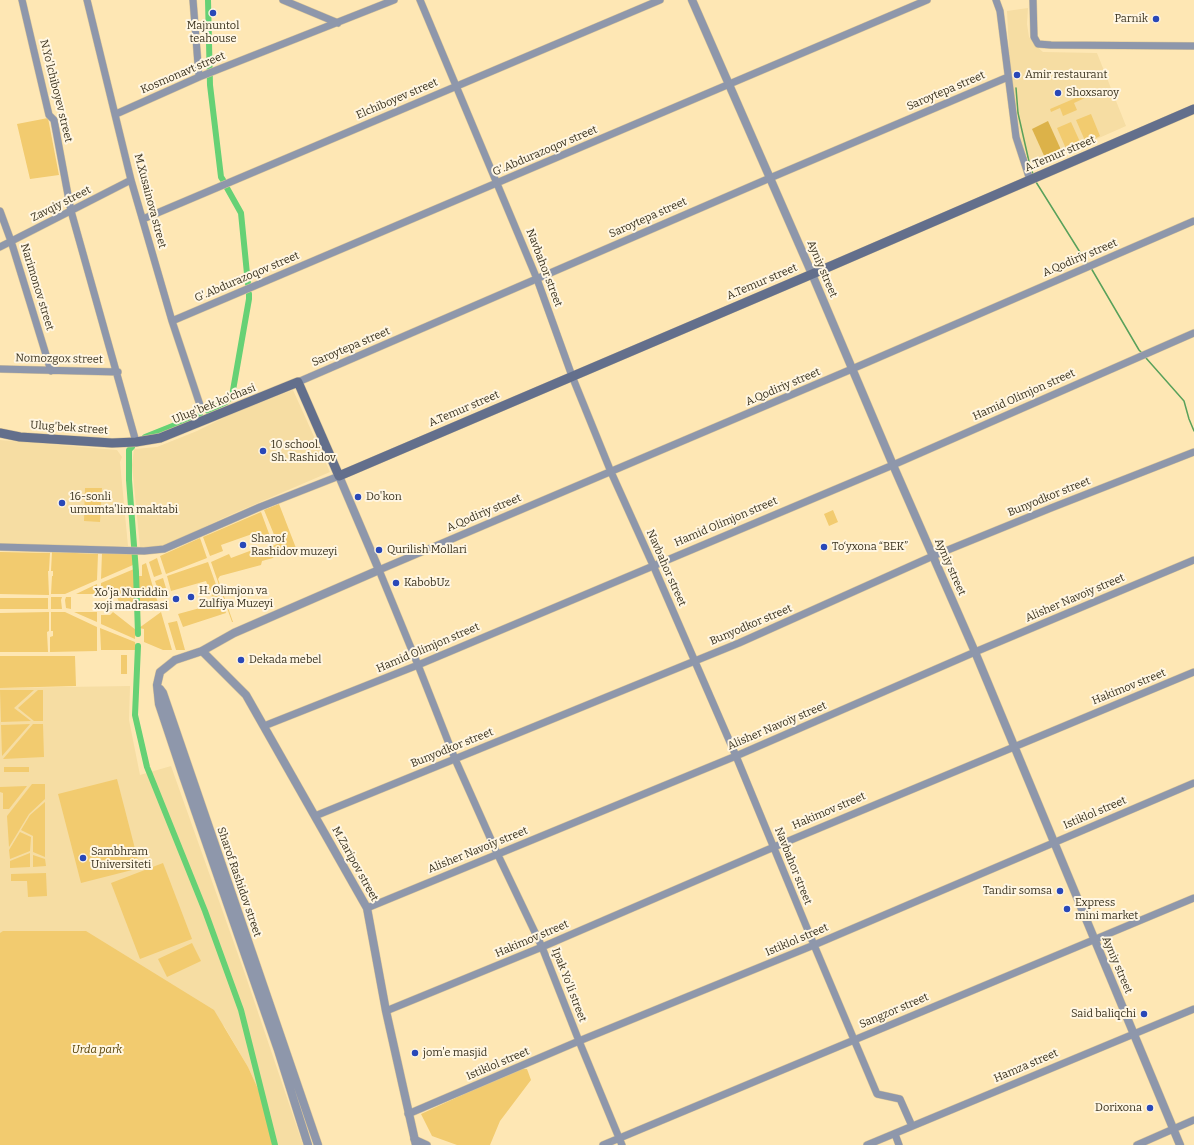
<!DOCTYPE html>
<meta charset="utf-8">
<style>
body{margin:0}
canvas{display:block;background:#fee7b4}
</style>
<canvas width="1194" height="1145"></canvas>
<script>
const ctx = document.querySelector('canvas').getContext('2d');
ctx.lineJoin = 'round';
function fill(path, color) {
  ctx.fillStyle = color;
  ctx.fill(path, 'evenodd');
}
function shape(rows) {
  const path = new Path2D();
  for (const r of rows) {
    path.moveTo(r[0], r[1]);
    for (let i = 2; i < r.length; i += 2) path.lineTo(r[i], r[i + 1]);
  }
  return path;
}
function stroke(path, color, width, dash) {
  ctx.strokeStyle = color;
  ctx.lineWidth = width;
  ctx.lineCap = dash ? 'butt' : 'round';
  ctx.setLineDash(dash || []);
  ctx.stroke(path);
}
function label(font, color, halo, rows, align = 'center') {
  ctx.font = font + ' Bitter,serif';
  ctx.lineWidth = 4;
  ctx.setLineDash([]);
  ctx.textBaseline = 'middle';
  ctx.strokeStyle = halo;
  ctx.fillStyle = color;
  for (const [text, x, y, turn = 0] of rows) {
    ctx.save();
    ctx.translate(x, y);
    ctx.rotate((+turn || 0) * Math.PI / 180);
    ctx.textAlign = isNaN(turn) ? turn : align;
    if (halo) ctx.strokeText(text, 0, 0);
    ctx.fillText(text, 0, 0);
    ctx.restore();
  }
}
const built = shape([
 [1028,8,1027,24,1029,37,1035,45,1043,52,1097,53,1126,126,1031,168,1021,139,1010,70,1007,11],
 [293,390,330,472,230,515,162,547,140,547,132,465,134,449,157,447,197,431,233,413],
 [0,440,117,450,122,457,120,462,128,546,0,545],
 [130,686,129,720,140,775,171,766,245,974,303,1145,273,1145,259,1091,248,1067,224,1026,0,933,0,688]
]);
const green = shape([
 [1085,94,1087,97,1074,103,1077,110,1063,116,1060,108,1051,112,1050,109],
 [1091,114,1100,136,1086,143,1076,120],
 [48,118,59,175,30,179,17,124],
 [1071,122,1081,144,1067,151,1057,128],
 [85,488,102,488,100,522,84,521],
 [279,504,296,548,284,551,283,553,274,556,273,558,262,561,261,565,220,576,218,579,233,622,232,622,211,562,229,554,231,558,255,549,258,557,271,552,270,547,286,540,283,534,275,537,264,510],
 [833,510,838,522,829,526,824,514],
 [261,512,271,539,260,543,255,533,221,545,223,551,210,556,203,537],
 [200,538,207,558,166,574,160,556],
 [0,552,50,553,49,571,48,571,49,595,0,594],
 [52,552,98,554,97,580,65,594,51,594,52,576,53,576,53,571,51,571],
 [102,553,133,553,133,565,101,579],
 [157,558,162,574,154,577,149,562],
 [208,562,226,613,183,627,178,614,211,605,212,592,208,586,206,581,171,591,167,576],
 [146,563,155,594,138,594,138,576,142,576,142,565],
 [134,569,134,574,135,574,136,594,114,593,111,591,101,591,101,583],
 [163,578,166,588,158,590,155,581],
 [97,584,97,594,76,594],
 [51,597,62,597,61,600,62,609,51,609],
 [66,597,71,597,71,609,66,608,65,600],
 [117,597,135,597,136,609,117,608,119,602],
 [138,597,156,597,160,608,139,609],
 [0,598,48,598,48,609,0,609],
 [49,612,49,631,47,632,48,652,0,652,0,613],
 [51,612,65,612,97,627,97,651,50,652,50,637,53,636,53,631,51,631],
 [74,612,97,612,97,622],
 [113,612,136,630,135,630,135,639,101,624,101,615,110,615],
 [161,612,172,650,163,650,144,642,144,629,139,628],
 [177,621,185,650,176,650,168,623],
 [100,628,135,642,136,650,101,650],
 [121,655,127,655,127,674,121,674],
 [0,656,75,656,76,686,0,688],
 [0,690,34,690,14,708,31,721,1,722],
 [38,690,43,690,43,721,34,721,18,708],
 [30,724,2,756,1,725],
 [33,724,43,724,44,757,3,759],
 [4,767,29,767,29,772,4,772],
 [117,779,140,868,81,883,58,794],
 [32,784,45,784,45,799,29,814,9,847,7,816],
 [27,786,9,809,3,809,3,793,0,792,0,787],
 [45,802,45,857,33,852,33,836,21,830,30,815],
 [20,832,31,837,30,851,10,859,9,850],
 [30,853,30,867,10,868,10,861],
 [33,855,45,859,46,866,33,867],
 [163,863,192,939,140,959,111,883],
 [46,873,47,896,28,897,27,881,11,881,11,874],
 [3,931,86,931,214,1010,248,1067,259,1091,273,1145,0,1145,0,933],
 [192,943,201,961,167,977,158,959],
 [518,1069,527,1069,531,1080,500,1121,490,1145,457,1145,432,1136,421,1114]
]);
const forest = shape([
 [1048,121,1062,152,1046,160,1032,129]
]);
const stream = shape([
 [1016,88,1018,113,1030,166,1033,174],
 [1036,182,1088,265],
 [1091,268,1139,350,1142,353],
 [1146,358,1184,401,1189,419,1194,431]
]);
const canal = shape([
 [208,0,210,85,221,177,223,180],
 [227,188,241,213,248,284],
 [208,411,226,402,232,396,249,299,249,294],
 [145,437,200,415],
 [132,447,129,450,129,480,136,572,138,634],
 [138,646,135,715,147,767,205,911,241,1010,275,1145]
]);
const minor = shape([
 [22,0,49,115,54,120,71,211,136,442],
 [87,0,131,180,172,321,200,405],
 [193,0,199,77],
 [283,0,338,23],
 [420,0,537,279,572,376,611,472,653,565,736,756,814,945,877,1094,900,1099,912,1126],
 [996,0,1000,11,1016,137,1030,180],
 [1033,0,1034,37,1038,44,1051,45,1194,46],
 [116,114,199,77,394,0],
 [0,211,11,241,51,371],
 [143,219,660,0],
 [0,247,131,180],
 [172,321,927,0],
 [0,369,118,372],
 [298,382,770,178,1008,77],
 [0,547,144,551,164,549,260,507,339,476],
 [264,726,418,665,893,465,1194,333],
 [315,816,739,643,933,556,1051,508,1194,452],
 [367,908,736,756,975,652,1194,560],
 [386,1011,542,947,774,847,1194,672],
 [408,1114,579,1041,814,945,1194,783],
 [895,1134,899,1145],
 [414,1139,427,1145],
 [603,1145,1194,898],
 [622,1145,579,1041,542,947,497,853,455,759,418,665,379,570,852,369,1194,221],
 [867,1145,1194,1009],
 [1137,1145,1194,1120]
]);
const tertiary = shape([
 [692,0,812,274,893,465,975,652,1180,1145],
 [202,651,246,695,367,908,386,1011,416,1145],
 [160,689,163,693,318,1145],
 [308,1145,278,1050,182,773,159,704,157,685,160,672,175,660,202,651,234,633,379,570,339,476]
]);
const secondary = shape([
 [0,433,20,437,112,443,136,442,160,438,298,382,339,476,817,272,1194,109]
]);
const markers = [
 [213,13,4,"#2948b8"],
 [1156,19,4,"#2948b8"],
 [1017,75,4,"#2948b8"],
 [1058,93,4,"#2948b8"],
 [263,451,4,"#2948b8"],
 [358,497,4,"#2948b8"],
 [62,503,4,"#2948b8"],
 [243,545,4,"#2948b8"],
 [824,547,4,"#2948b8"],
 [379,550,4,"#2948b8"],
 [396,583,4,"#2948b8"],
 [191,597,4,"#2948b8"],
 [176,599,4,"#2948b8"],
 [241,660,4,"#2948b8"],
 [83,858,4,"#2948b8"],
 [1060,891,4,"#2948b8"],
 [1067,909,4,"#2948b8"],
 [1144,1014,4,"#2948b8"],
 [415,1053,4,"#2948b8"],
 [1150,1108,4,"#2948b8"]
];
const poiNames = [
 ["Parnik",1148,19,"right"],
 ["Majnuntol",213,26,"center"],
 ["teahouse",213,39,"center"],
 ["Amir restaurant",1025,75],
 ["Shoxsaroy",1066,93],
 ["10 school.",271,445],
 ["Sh. Rashidov",271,458],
 ["16-sonli",70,497],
 ["umumta'lim maktabi",70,510],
 ["Do'kon",366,497],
 ["Sharof",251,539],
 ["Rashidov muzeyi",251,552],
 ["To‘yxona “BEK”",832,547],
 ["Qurilish Mollari",387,550],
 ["KabobUz",404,583],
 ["H. Olimjon va",199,591],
 ["Zulfiya Muzeyi",199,604],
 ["Xo'ja Nuriddin",168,593,"right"],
 ["xoji madrasasi",168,606,"right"],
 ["Dekada mebel",249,660],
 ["Sambhram",91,852],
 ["Universiteti",91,865],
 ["Tandir somsa",1052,891,"right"],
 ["Express",1075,903],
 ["mini market",1075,916],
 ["Said baliqchi",1136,1014,"right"],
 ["jom'e masjid",423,1053],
 ["Dorixona",1142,1108,"right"]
];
const streetNames = [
 ["Kosmonavt street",183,73,-23],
 ["N.Yo'lchiboyev street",56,91,76],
 ["Saroytepa street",946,91,-23],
 ["Elchiboyev street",397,99,-23],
 ["G'.Abdurazoqov street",545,151,-23],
 ["A.Temur street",1060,154,-23],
 ["M.Xusainova street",150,201,75],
 ["Zavqiy street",61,204,-27],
 ["Saroytepa street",648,218,-24],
 ["A.Qodiriy street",1080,258,-23],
 ["Navbahor street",544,268,69],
 ["Ayniy street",822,269,67],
 ["G'.Abdurazoqov street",247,277,-23],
 ["A.Temur street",762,282,-23],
 ["Narimonov street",37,287,73],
 ["Saroytepa street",351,347,-23],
 ["Nomozgoх street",59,359,1],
 ["A.Qodiriy street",783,387,-23],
 ["Hamid Olimjon street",1024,395,-24],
 ["Ulug'bek ko'chasi",214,404,-22],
 ["A.Temur street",464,409,-23],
 ["Ulug'bek street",69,428,4],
 ["Bunyodkor street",1049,497,-22],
 ["A.Qodiriy street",484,513,-23],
 ["Hamid Olimjon street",726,522,-23],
 ["Ayniy street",950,567,66],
 ["Navbahor street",666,568,66],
 ["Alisher Navoiy street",1075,598,-23],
 ["Bunyodkor street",751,625,-23],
 ["Hamid Olimjon street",428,648,-23],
 ["Hakimov street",1129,687,-22],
 ["Alisher Navoiy street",777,726,-23],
 ["Bunyodkor street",452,748,-22],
 ["Hakimov street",829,811,-23],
 ["Istiklol street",1095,813,-23],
 ["Alisher Navoiy street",478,850,-22],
 ["M.Zaripov street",355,864,61],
 ["Navbahor street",793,866,68],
 ["Sharof Rashidov street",239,882,71],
 ["Hakimov street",532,939,-23],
 ["Istiklol street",797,940,-23],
 ["Ayniy street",1117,965,67],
 ["Ipak Yo'li street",569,985,69],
 ["Sangzor street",894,1011,-23],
 ["Istiklol street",498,1064,-23],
 ["Hamza street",1026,1066,-23]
];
const parkNames = [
 ["Urda park",97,1050]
];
fill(built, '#f6dda3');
fill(green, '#f2cb6f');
fill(forest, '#dcb249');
stroke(stream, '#59a15b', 1.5);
stroke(canal, '#66d175', 6);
stroke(minor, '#dbc699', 8);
stroke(tertiary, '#dbc699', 9);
stroke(secondary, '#dbc699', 10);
stroke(minor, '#8e97ab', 7);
stroke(tertiary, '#8e97ab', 8);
stroke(secondary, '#636f8c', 9);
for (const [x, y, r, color] of markers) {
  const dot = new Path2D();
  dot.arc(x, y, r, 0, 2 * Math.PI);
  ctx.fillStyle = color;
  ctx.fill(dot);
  stroke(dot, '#fff6e2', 1.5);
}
label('11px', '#3a321e', '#fff6e2', poiNames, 'left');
label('11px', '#3a321e', '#fff6e2', streetNames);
label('italic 11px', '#574104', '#fff6e2', parkNames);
</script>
